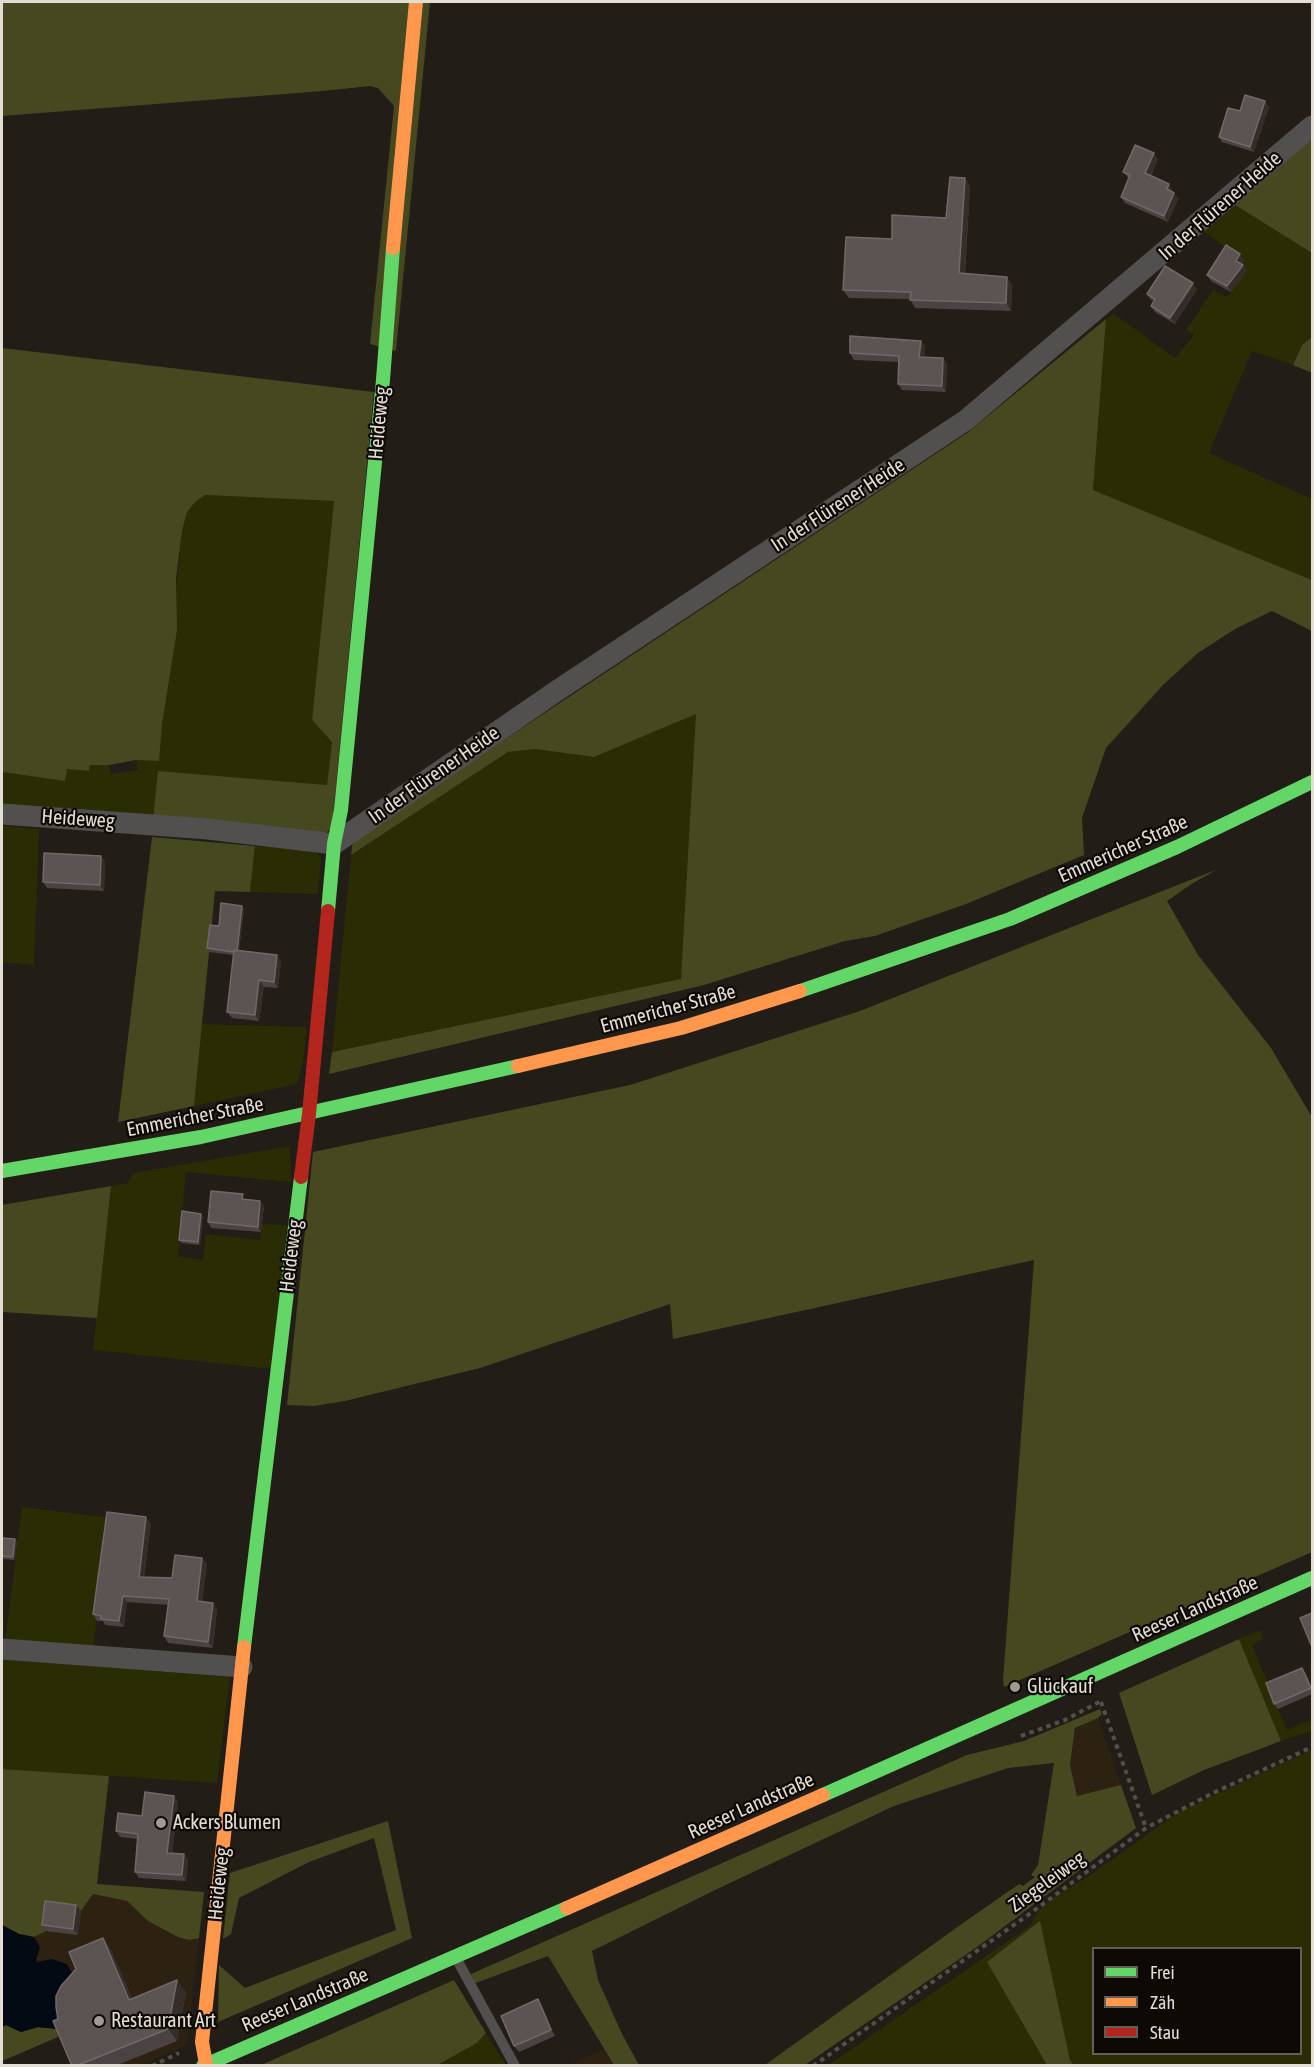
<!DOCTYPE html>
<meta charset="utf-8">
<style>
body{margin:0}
#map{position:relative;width:1314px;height:2067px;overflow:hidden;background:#221d16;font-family:"Asap Condensed",sans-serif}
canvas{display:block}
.frame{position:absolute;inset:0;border:3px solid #e3ddd4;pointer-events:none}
.legend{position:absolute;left:1092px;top:1947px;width:210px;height:108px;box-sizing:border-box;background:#0d0905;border:2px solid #635e58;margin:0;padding:8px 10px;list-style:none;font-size:18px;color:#e3ddd4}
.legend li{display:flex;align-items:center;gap:12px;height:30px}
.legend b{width:30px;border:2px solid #635e58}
</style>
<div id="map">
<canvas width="1314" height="2067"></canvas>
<div class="frame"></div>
<ul class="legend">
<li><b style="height:8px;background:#63d668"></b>Frei</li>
<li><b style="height:8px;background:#ff974d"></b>Zäh</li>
<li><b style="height:8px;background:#b3261e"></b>Stau</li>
</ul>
</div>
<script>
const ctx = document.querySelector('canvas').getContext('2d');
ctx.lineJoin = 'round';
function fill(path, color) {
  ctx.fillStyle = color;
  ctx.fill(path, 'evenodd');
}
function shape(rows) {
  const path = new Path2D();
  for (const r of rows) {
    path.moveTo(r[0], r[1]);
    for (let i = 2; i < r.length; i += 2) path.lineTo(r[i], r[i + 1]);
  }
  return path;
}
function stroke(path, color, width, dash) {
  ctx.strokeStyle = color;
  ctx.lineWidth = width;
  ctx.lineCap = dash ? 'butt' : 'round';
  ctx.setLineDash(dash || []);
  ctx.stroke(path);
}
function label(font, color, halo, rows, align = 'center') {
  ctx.font = font + ' "Asap Condensed",sans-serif';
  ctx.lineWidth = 4.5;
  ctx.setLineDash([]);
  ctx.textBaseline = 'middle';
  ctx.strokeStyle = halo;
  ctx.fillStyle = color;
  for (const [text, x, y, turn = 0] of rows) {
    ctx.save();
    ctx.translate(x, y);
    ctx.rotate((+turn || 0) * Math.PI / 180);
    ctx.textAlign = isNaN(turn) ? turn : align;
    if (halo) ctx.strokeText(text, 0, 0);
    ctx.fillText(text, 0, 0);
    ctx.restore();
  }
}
const built = shape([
 [1098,1718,1121,1785,1078,1797,1070,1765,1076,1728],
 [93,1894,127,1901,148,1921,199,1938,187,2045,140,2065,71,2065,58,2037,55,2021,56,2006,46,1961,38,1962,36,1960,38,1941,34,1937,46,1931],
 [605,2049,614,2065,567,2066]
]);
const green = shape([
 [1235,205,1312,253,1312,337,1302,345,1293,365,1252,351,1209,453,1312,499,1312,580,1093,490,1106,319,1113,313,1175,358,1194,335,1186,330,1213,290,1227,297,1247,271,1241,267,1244,260,1204,232],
 [205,495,334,501,312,720,332,742,327,785,158,771,153,818,2,808,2,772,65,780,66,769,89,771,90,765,109,765,111,774,138,770,136,760,158,760,182,531,187,512,195,501],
 [697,713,682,980,332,1052,351,855,508,752,535,749,594,757],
 [2,826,39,829,34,965,2,962],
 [255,846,315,851,321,858,318,894,250,892],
 [202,1024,307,1027,303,1062,297,1084,194,1106],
 [290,1146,291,1182,186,1172,178,1256,203,1260,206,1234,260,1240,262,1224,287,1225,272,1369,93,1350,111,1186,128,1183,133,1173],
 [22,1507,111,1518,93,1647,5,1641],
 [1260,1630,1263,1639,1252,1645,1287,1730,1312,1719,1312,1731,1281,1741,1239,1639],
 [2,1659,230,1677,217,1783,2,1769],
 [1312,1750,1312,2065,827,2066,1031,1925,1035,1915,1051,1899,1089,1876,1180,1811],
 [1094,1948,1300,1948,1300,2054,1094,2054],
 [486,2033,506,2065,438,2066,477,2043]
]);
const forest = shape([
 [2,2,430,2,396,351,370,344,394,106,378,88,370,86,323,91,2,116],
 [1312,139,1312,253,1235,205],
 [1106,319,1093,490,1312,580,1312,631,1272,611,1235,629,1198,653,1163,685,1106,748,1082,818,1084,855,966,904,875,936,845,941,704,985,329,1074,332,1052,681,979,696,714,594,757,535,749,508,752,351,855,353,840,967,433],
 [1312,337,1312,373,1293,365,1302,345],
 [2,348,374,392,332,828,323,835,153,818,158,771,327,785,332,742,312,720,334,501,205,495,195,502,187,512,182,531,176,578,177,630,162,724,159,761,136,760,109,765,90,765,89,771,67,769,65,781,2,772],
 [152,837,255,846,250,892,215,891,194,1106,118,1122],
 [1218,869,1193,883,1167,901,1198,955,1271,1048,1312,1117,1312,1552,1004,1687,1003,1680,1034,1260,673,1339,670,1304,480,1368,345,1401,314,1406,287,1405,313,1152,630,1085,860,1011],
 [111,1186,97,1318,2,1312,2,1205],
 [1239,1639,1281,1741,1204,1770,1152,1795,1119,1693],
 [1100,1709,1102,1714,1098,1718,1075,1728,1070,1765,1077,1796,1121,1785,1136,1828,977,1947,805,2065,765,2065,963,1923,1019,1884,1023,1886,1035,1877,1031,1875,1038,1865,1054,1763,1008,1768,894,1806,715,1890,592,1951,598,1980,622,2034,639,2065,614,2065,548,1956,473,1984,471,1974,967,1755,1024,1741],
 [2,1769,109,1776,97,1884,204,1892,199,1938,189,1940,178,1937,148,1921,127,1901,93,1894,81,1911,49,1908,46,1931,34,1937,19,1934,2,1925],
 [388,1821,412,1938,218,2022,219,1965,245,1988,396,1930,374,1838,309,1862,239,1898,231,1934,223,1939,230,1873],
 [1040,1921,1070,2060,1073,2065,1047,2065,987,1962],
 [454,1980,486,2033,477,2043,438,2065,261,2065],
 [6,2025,21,2032,38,2027,57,2029,58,2037,2,2061,2,2027]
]);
const water = shape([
 [2,1925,19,1934,34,1937,40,1947,36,1960,37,1962,52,1959,67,1964,76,1979,56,2006,57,2029,38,2027,21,2032,6,2025,2,2027]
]);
const path = shape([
 [1101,1702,1146,1828],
 [1021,1736,1065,1720,1101,1701],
 [152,2066,179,2053],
 [813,2066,1028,1915,1146,1828,1213,1793,1312,1747]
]);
const lane = shape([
 [456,1958,515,2066]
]);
const street = shape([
 [2,814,208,829,334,844,558,690,966,420,1312,126],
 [2,1649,242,1667]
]);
const fast = shape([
 [328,911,334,844,341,810,383,380,393,248],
 [800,991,1010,919,1177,847,1312,782],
 [2,1171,201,1137,518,1066],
 [244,1647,301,1177],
 [823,1795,1312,1578],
 [203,2066,567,1908]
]);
const slow = shape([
 [393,248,416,2],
 [518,1066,681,1028,800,991],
 [567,1908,823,1795],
 [206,2064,202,2042,244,1647]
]);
const jam = shape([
 [301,1177,309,1114,328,911]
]);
const wall = shape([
 [1269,107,1254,152,1222,142,1219,137],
 [1158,159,1151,176,1173,191,1173,192,1178,199,1168,222,1125,203,1121,197,1129,179,1123,172],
 [970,186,965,274,1012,285,1011,311,915,308,910,299,849,298,843,290,892,239,946,218],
 [1244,260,1242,264,1247,271,1231,292,1211,281,1207,275],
 [1197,289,1175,324,1155,312,1151,306,1154,301,1151,300,1147,294],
 [921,341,925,347,924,357,943,358,947,364,946,392,902,390,898,384,899,362,854,360,850,353],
 [101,856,105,862,104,891,47,888,43,882],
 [242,906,244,909,239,951,281,961,278,988,264,987,259,1021,232,1018,227,1012,234,955,209,952,207,948,219,926],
 [246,1200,264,1206,261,1232,211,1228,208,1222],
 [203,1217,200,1245,181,1243,179,1240],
 [151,1523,144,1577,172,1578,202,1558,207,1564,202,1601,217,1609,213,1648,168,1643,164,1636,168,1605,127,1602,124,1627,105,1625,103,1621,97,1621,93,1614],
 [2,1538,17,1542,15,1560,2,1559],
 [1306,1673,1312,1688,1312,1694,1278,1709,1274,1704],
 [174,1796,178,1802,172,1854,188,1860,186,1881,139,1878,135,1872,137,1839,120,1837,116,1831],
 [81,1911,78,1935,46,1931,42,1925],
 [103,1938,111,1950,132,1999,186,1992,177,2041,115,2066,72,2066],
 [542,2006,555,2036,519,2052,514,2046]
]);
const shadedWall = shape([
 [1265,101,1269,107,1254,152,1250,147],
 [1154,153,1158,159,1149,179,1145,173],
 [965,178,970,186,964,281,959,273],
 [1169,184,1173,191,1171,195,1167,189],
 [1174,193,1178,199,1168,222,1164,216],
 [1240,254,1244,260,1241,267,1236,261],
 [1243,265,1247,271,1231,292,1227,286],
 [1007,277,1012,285,1011,311,1006,303],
 [1193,283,1197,289,1175,324,1170,318],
 [921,341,925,347,924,363,919,357],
 [943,358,947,364,946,392,942,386],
 [101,856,105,862,104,891,100,885],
 [242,906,244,909,238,956,236,953],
 [277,955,281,961,278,988,274,982],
 [259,980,264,987,259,1021,255,1015],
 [260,1201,264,1206,261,1232,258,1227],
 [201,1214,203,1217,200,1245,198,1242],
 [146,1517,151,1523,143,1583,139,1577],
 [15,1539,17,1542,15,1560,13,1557],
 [202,1558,207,1564,202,1607,197,1601],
 [123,1596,127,1602,124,1627,119,1621],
 [213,1603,217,1609,213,1648,208,1642],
 [1302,1668,1306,1673,1312,1690,1311,1688],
 [174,1796,178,1802,171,1859,167,1853],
 [184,1854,188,1860,186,1881,182,1875],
 [76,1905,81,1911,78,1935,73,1929],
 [103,1938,111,1950,137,2012,129,2000],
 [177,1980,186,1992,177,2041,168,2029],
 [538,1999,542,2006,555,2036,551,2030]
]);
const building = shape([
 [1245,95,1265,101,1250,147,1219,137,1228,108,1240,111,1245,95],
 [1135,145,1154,153,1145,173,1169,184,1167,189,1174,193,1164,216,1121,197,1130,175,1123,172,1135,145],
 [950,177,965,178,959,273,1007,277,1006,303,910,300,911,292,843,290,846,237,892,239,892,215,946,218,950,177],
 [1226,245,1240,254,1236,261,1243,265,1227,286,1207,275,1226,245],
 [1165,266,1193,283,1170,318,1151,306,1155,299,1147,294,1165,266],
 [850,336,921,341,919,357,943,358,942,386,898,384,899,356,850,353,850,336],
 [44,853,101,856,100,885,43,882,44,853],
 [221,903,242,906,237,951,234,950,234,952,207,948,210,925,219,926,221,903],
 [234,950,277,955,274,982,259,980,255,1015,227,1012,234,950],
 [211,1191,243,1194,242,1199,260,1201,258,1227,208,1222,211,1191],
 [182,1211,201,1214,198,1242,179,1240,182,1211],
 [107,1512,146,1517,139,1577,172,1578,175,1555,202,1558,197,1601,213,1603,208,1642,164,1636,169,1599,123,1596,119,1621,101,1619,101,1616,93,1614,107,1512],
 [2,1538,15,1539,13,1557,2,1556,2,1538],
 [1312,1613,1312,1647,1300,1618,1312,1613],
 [1302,1668,1311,1688,1274,1704,1266,1683,1302,1668],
 [145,1792,174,1796,167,1853,184,1854,182,1875,135,1872,138,1834,116,1831,118,1813,142,1816,145,1792],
 [45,1901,76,1905,73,1929,42,1925,45,1901],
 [103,1938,129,2000,177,1980,168,2029,76,2066,72,2066,53,2021,58,2019,56,2007,56,1996,61,1986,76,1969,69,1952,103,1938],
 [538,1999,551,2030,514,2046,501,2016,538,1999]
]);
const markers = [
 [1015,1687,6,"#9f9a92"],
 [161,1823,6,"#9f9a92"],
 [99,2021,6,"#9f9a92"]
];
const streetNames = [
 ["In der Flürener Heide",1220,206,-41],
 ["Heideweg",379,423,-85],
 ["In der Flürener Heide",838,505,-33],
 ["In der Flürener Heide",434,775,-35],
 ["Heideweg",78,819,4],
 ["Emmericher Straße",1123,849,-24],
 ["Emmericher Straße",668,1009,-15],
 ["Emmericher Straße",195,1117,-11],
 ["Heideweg",291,1256,-83],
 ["Reeser Landstraße",1195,1609,-24],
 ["Reeser Landstraße",751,1806,-24],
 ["Ziegeleiweg",1047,1882,-36],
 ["Heideweg",219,1884,-84],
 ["Reeser Landstraße",305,2000,-23]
];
const poiNames = [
 ["Glückauf",1027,1687],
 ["Ackers Blumen",173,1823],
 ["Restaurant Art",111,2021]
];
fill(built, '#2d2211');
fill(green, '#2a2c03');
fill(forest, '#464820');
fill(water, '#030a14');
stroke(path, '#52504d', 4, [4.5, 4.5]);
stroke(lane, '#52504e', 10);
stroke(street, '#52504e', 21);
stroke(fast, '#63d668', 14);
stroke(slow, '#ff974d', 14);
stroke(jam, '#b3261e', 14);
fill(wall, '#4b4343');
fill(shadedWall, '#342d2a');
fill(building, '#5c5353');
stroke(building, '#716967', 1.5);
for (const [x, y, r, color] of markers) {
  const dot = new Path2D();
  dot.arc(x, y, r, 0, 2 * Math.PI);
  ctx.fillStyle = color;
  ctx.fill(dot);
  stroke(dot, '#0d0905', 2);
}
label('20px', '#e3ddd4', '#0d0905', streetNames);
label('20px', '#e3ddd4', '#0d0905', poiNames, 'left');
</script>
